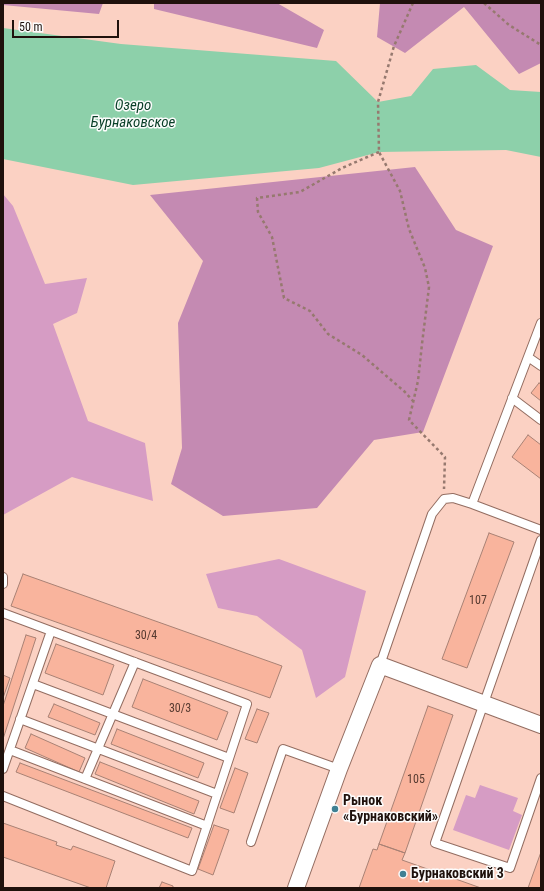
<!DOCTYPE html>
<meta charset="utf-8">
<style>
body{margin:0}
#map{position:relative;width:544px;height:891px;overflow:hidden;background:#fbd1c3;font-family:"Roboto Condensed",sans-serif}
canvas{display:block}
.frame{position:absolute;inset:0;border:4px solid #1f110c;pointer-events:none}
.scale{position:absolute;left:12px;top:20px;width:107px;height:18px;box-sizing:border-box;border:2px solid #1f110c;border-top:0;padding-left:5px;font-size:12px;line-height:14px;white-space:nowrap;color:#1f110c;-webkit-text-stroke:3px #fcfcfc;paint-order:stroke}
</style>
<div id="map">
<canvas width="544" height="891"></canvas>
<div class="frame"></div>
<div class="scale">50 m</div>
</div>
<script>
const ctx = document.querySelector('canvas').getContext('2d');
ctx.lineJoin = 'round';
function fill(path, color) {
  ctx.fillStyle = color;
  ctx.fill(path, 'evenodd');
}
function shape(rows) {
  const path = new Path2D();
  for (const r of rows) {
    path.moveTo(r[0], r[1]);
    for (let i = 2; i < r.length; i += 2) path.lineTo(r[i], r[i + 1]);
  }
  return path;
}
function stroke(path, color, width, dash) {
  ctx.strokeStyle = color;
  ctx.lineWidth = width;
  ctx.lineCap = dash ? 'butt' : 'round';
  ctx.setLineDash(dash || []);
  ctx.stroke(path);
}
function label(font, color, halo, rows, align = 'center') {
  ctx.font = font + ' "Roboto Condensed",sans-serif';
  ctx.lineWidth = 3;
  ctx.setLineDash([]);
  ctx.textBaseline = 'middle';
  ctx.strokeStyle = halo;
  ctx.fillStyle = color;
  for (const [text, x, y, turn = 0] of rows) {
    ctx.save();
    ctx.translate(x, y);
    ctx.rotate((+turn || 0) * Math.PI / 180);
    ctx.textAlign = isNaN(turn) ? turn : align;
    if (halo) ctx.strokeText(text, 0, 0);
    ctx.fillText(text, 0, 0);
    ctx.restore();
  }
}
const green = shape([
 [3,194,13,206,45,284,87,278,77,313,53,324,88,421,145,443,153,501,72,477,3,515],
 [279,559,366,591,345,677,316,698,302,650,257,616,218,608,206,574],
 [480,785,518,798,513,811,522,815,509,850,453,830,466,795,475,798]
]);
const forest = shape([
 [3,3,103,3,99,14,3,5],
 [154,3,277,3,324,30,317,48,154,9],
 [380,3,541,3,541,63,519,74,464,7,405,53,377,37],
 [415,167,456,230,493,246,423,432,374,440,317,508,223,516,171,484,182,448,178,323,203,261,150,195]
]);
const water = shape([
 [3,28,121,44,336,61,378,102,411,96,433,69,476,65,510,90,541,92,541,157,506,150,379,152,319,168,133,185,3,159]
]);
const building = shape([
 [539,383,541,384,541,401,531,393,539,383],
 [528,435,541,445,541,479,512,457,528,435],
 [489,533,514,542,467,668,442,659,489,533],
 [23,574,282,666,270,698,11,606,23,574],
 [26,635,36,638,3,739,3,706,26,635],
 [56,644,114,665,103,695,45,673,56,644],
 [3,675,10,678,3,698,3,675],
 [143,679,228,712,217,740,132,707,143,679],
 [54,704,100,723,95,735,48,717,54,704],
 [428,706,453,715,405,853,379,844,428,706],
 [257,709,269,713,257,743,245,739,257,709],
 [117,729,204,763,198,778,111,744,117,729],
 [31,734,85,758,79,772,25,748,31,734],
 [100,762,199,801,194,814,95,774,100,762],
 [20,763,192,828,188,838,16,772,20,763],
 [235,768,248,773,234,813,220,808,235,768],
 [3,823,57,842,56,845,71,850,73,846,115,861,106,888,91,888,3,857,3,823],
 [214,825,229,830,213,875,198,869,214,825],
 [379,844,405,853,402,860,481,888,359,888,373,849,377,850,379,844],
 [541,852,541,888,528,888,541,852],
 [162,882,173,886,173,888,159,888,162,882]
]);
const path = shape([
 [413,3,394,46,378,102,379,152,400,191,409,229,425,268,429,287,422,344,418,381,409,420,445,457,444,489],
 [484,3,509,25,541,45],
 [379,152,342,168,300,192,257,198,258,212,272,237,284,298,310,311,328,334,362,355,405,392,413,401]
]);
const lane = shape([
 [528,357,541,323],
 [512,398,541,420],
 [472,504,528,357,541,366],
 [541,540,435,843,510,868,541,778],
 [3,577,3,584],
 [3,613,247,704,192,871,3,796],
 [380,665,432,514,444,499,453,498,472,504,541,530],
 [33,684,229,758],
 [20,719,217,794],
 [10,750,207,826],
 [3,769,51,631],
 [85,779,135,662],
 [251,842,283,749,339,769]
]);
const street = shape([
 [296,888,339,769,380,665,541,725]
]);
const markers = [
 [335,809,4,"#3f8093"],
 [403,874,4,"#3f8093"]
];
const numberNames = [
 ["107",478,601],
 ["30/4",146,636],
 ["30/3",180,709],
 ["105",416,780]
];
const poiNames = [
 ["Рынок",343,801],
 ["«Бурнаковский»",343,817],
 ["Бурнаковский 3",411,874]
];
const waterNames = [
 ["Озеро",133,106],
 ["Бурнаковское",133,123]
];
fill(green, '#d69cc4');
fill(forest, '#c48ab2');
fill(water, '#8dd0aa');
fill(building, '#f9b49d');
stroke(building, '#a88174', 1);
stroke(lane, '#936d61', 10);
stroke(street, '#936d61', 18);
stroke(path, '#96796f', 2.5, [3, 3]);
stroke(lane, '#fff', 8);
stroke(street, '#fff', 16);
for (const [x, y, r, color] of markers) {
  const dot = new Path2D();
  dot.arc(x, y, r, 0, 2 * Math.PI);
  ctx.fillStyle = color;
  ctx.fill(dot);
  stroke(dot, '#fcfcfc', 1.5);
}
label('12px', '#563a30', null, numberNames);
label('bold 14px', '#1f110c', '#fcfcfc', poiNames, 'left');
label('italic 15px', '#083f27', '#fcfcfc', waterNames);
</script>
